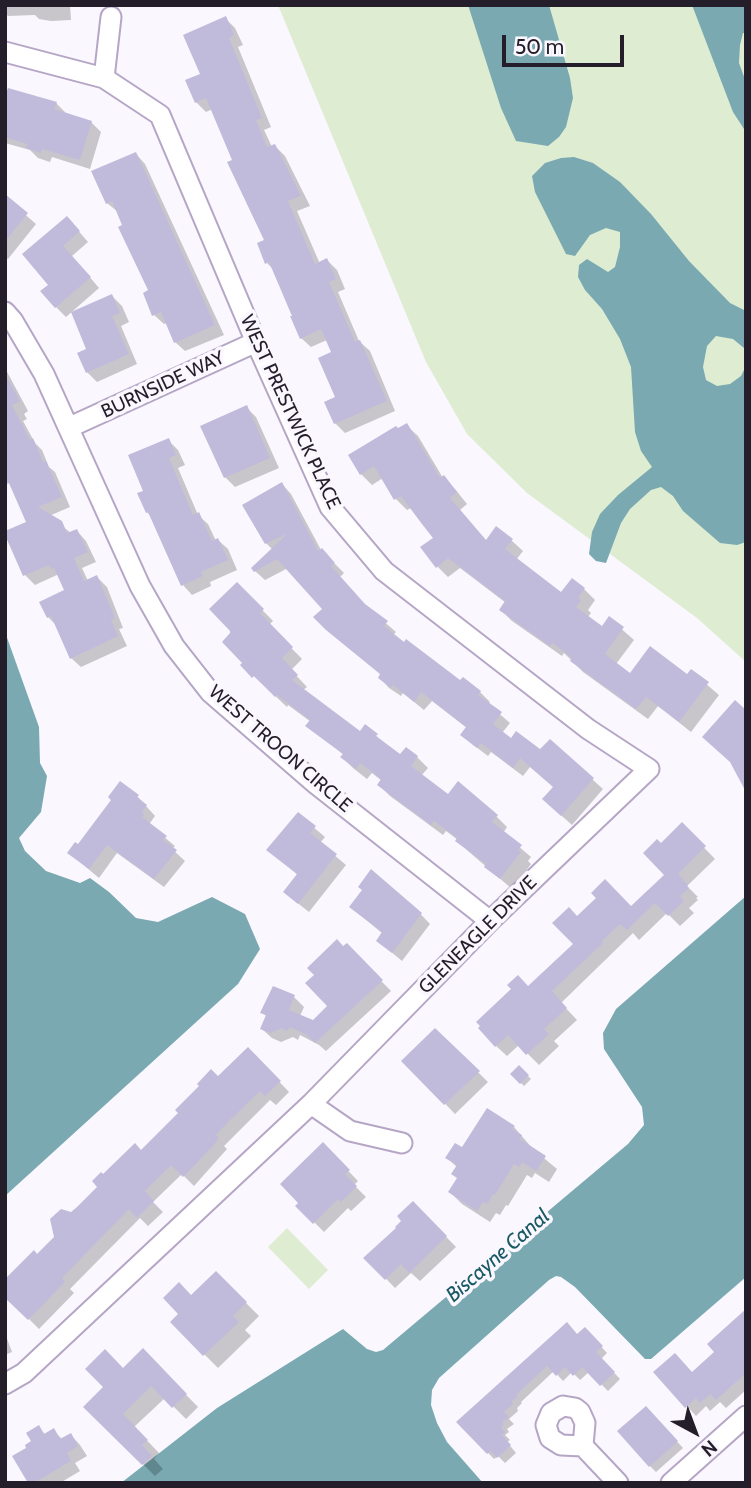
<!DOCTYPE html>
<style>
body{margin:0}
#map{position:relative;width:751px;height:1488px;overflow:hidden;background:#faf7fe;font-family:Cabin,sans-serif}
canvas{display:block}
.frame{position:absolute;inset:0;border:7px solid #241e2a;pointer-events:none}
.north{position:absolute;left:660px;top:1397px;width:70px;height:70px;-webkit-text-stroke:5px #faf7fe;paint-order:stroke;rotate:139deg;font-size:19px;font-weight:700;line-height:28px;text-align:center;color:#241e2a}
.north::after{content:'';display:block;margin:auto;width:24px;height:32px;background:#241e2a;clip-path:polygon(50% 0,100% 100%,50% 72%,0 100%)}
.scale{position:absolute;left:502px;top:35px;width:122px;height:32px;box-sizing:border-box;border:4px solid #241e2a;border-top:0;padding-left:9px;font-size:21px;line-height:24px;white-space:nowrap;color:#241e2a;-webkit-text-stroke:5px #faf7fe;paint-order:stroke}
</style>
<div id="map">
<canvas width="751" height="1488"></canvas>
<div class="frame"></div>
<div class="north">N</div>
<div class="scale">50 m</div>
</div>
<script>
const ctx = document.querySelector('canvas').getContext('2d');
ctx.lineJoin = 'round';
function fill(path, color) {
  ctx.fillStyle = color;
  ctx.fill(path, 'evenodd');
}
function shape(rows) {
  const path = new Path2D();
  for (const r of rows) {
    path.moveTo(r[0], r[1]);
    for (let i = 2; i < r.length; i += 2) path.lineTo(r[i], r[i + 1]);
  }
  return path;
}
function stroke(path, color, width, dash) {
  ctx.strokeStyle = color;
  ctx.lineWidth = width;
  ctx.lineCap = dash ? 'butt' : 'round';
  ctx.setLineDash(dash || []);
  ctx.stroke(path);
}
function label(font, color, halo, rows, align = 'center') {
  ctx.font = font + ' Cabin,sans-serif';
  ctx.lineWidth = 7;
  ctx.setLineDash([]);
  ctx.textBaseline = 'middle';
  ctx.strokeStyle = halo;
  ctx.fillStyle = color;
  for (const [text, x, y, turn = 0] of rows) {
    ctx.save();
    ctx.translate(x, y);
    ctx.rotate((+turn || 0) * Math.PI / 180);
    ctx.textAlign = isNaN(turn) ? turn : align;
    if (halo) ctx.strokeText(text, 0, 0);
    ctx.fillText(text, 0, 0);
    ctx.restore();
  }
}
const green = shape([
 [278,5,746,5,746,662,697,618,527,493,467,434,426,362],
 [287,1228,328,1270,309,1289,268,1247]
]);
const water = shape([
 [468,5,510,7,513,5,549,5,570,78,573,98,566,127,559,137,548,146,516,141,501,108],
 [692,5,746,5,746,33,743,33,740,45,739,63,746,82,746,132,733,112],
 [574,157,593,163,620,182,651,214,689,261,730,303,746,311,746,357,744,348,733,339,716,336,707,346,703,367,706,380,717,386,730,384,741,376,746,366,746,542,737,545,720,543,683,511,673,496,661,487,651,490,630,509,621,523,606,563,596,561,589,554,592,532,600,514,618,495,652,467,641,451,635,432,631,367,620,339,602,309,585,290,578,277,579,265,587,259,608,272,615,267,620,247,620,232,606,228,590,235,575,256,566,254,535,192,532,176,545,163,561,158],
 [5,632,39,727,40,763,47,776,41,812,19,838,25,851,46,871,80,883,90,878,109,892,136,918,158,922,212,897,245,914,260,949,238,984,5,1196],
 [746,896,746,1277,651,1359,645,1359,575,1287,561,1277,556,1276,549,1280,439,1378,432,1390,431,1405,437,1423,447,1442,483,1483,121,1483,217,1408,343,1329,367,1349,376,1352,383,1350,628,1144,644,1125,642,1107,604,1049,603,1033,616,1009]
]);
const shadow = shape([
 [5,5,70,5,71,20,51,21,39,19,35,15,8,16,5,13],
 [225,18,235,28,243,45,238,47,271,127,264,130,272,147,275,146,285,156,310,206,297,211,320,264,327,260,337,270,345,289,338,292,359,341,370,351,395,411,345,433,335,423,337,398,333,353,327,340,311,347,301,338,295,317,274,270,267,263,266,241,213,109,206,112,196,102,202,74],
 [5,98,56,103,66,113,91,122,101,132,90,169,52,157,50,162,38,158,30,150,5,143],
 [136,154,145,164,224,335,185,351,175,342,167,323,164,324,154,315,150,291,124,226,118,212,107,203],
 [5,197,36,224,8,259,5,257],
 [76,228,88,242,72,256,99,288,66,317,56,307,50,285,24,255],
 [112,296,122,306,129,322,121,326,137,364,97,382,87,372,89,350],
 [5,368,28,411,24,414,27,419,23,421,35,443,42,450,49,467,55,472,70,507,49,516,71,533,77,531,86,541,96,562,82,568,88,581,97,577,107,587,123,628,119,629,127,646,81,667,71,658,57,626,48,617,42,603,67,591,59,574,35,585,25,575,6,533,29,523,11,483,5,484],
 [246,407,256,417,279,468,235,487,225,477],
 [406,425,418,436,443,478,455,489,467,504,460,510,487,542,511,540,523,551,516,560,562,594,584,589,595,600,588,610,591,613,588,617,602,628,609,618,634,640,616,664,630,675,687,676,691,671,719,695,691,732,658,706,648,719,583,672,564,653,562,656,512,621,501,610,506,603,460,568,448,577,437,566,435,538,411,508,407,510,396,499,383,478,372,485,361,474,398,430],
 [168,440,178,450,185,465,178,468,198,515,208,524,216,541,218,540,228,549,237,570,210,582,211,586,192,595,183,585,152,518,147,512,146,492],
 [282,484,291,494,321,550,344,573,340,577,367,607,396,632,393,635,460,683,480,692,490,702,488,704,510,723,502,733,512,740,541,752,550,741,603,789,572,825,554,809,555,788,530,767,523,776,491,752,488,756,472,744,467,728,432,701,424,710,403,693,401,696,389,688,380,678,382,675,288,568,265,580,255,571,273,550,266,543],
 [237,584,273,621,269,625,302,659,291,670,307,687,303,690,361,733,366,727,400,757,417,757,428,768,421,776,449,797,496,816,507,827,503,833,531,857,528,861,531,864,512,889,468,851,458,840,446,831,443,835,390,796,379,785,382,781,372,773,367,779,353,768,342,757,344,755,308,725,311,722,288,705,287,707,242,665,244,663,232,634],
 [137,796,155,816,150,823,151,826,175,846,172,849,185,861,164,887,117,853,99,878,69,853],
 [299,815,325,837,320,843,346,865,309,912,295,901,298,875,269,850],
 [682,825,715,859,687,886,698,897,696,898,698,900,689,908,694,913,680,926,667,913,639,940,633,933,561,1003,577,1020,554,1041,559,1046,539,1065,519,1045,507,1056,496,1046,528,988,575,944,577,918,631,909,667,875,661,845],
 [410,903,430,924,402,961,378,941,383,934,351,907],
 [347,946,391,991,326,1051,319,1045,300,1035,298,1040,293,1037,281,1042,272,1038,262,1029,267,1017,263,1013,294,997,304,1007,300,1016,313,1022,330,1006],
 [435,1030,488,1082,455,1114,404,1061],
 [248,1049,289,1092,276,1105,270,1100,224,1146,227,1149,194,1186,182,1174,153,1202,163,1212,148,1226,140,1218,70,1289,74,1293,39,1329,5,1295,56,1237,71,1214,100,1187,103,1177,141,1152],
 [519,1067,531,1079,524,1086,512,1074],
 [514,1127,533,1149,557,1169,549,1182,535,1173,532,1178,527,1175,508,1206,506,1205,500,1215,496,1213,490,1222,462,1204,450,1192,458,1179,458,1168,447,1158],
 [323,1145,358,1181,354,1185,366,1197,351,1211,348,1208,324,1232,298,1206],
 [413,1203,456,1247,420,1281,411,1273,395,1288,366,1258,398,1227],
 [216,1273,259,1316,245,1330,251,1336,218,1368,172,1322,192,1298],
 [746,1312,746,1390,726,1408,720,1402,710,1411,706,1406,696,1416,656,1372,692,1374,717,1352],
 [585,1329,607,1353,601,1359,620,1379,608,1391,589,1372,580,1380,572,1372,563,1381,554,1371,521,1402,522,1403,517,1408,518,1411,509,1419,514,1424,507,1429,509,1432,505,1435,510,1440,507,1442,516,1453,505,1463,498,1456,494,1459,458,1422],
 [5,1333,12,1352,5,1355],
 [143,1351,198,1407,186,1419,165,1398,134,1427,159,1453,154,1459,163,1469,155,1476,85,1407],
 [646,1408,683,1448,656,1472,650,1466],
 [39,1428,46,1435,53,1430,63,1440,71,1435,80,1445,87,1456,75,1463,80,1471,60,1483,30,1483,29,1449]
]);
const building = shape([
 [226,16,234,35,229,38,262,118,256,120,267,147,275,144,301,196,288,201,315,264,327,258,336,279,329,282,355,342,360,340,387,401,334,424,324,402,335,397,318,358,331,352,321,329,300,339,290,316,292,316,269,262,265,264,257,243,264,240,227,162,232,160,206,98,195,103,185,80,200,74,183,35],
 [8,88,57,102,54,109,92,121,80,160,42,149,41,153,26,148,27,144,5,137,5,96],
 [136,152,215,325,174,343,161,312,152,316,143,293,148,290,118,227,122,225,112,201,106,204,91,171],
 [5,194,28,213,5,241],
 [67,216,80,231,63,246,91,277,55,308,40,291,48,285,22,254],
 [112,294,120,313,112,316,129,354,86,373,77,353,86,349,71,312],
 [5,374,20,401,12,405,30,440,33,438,43,462,46,461,62,497,38,507,62,521,67,533,77,529,88,552,74,558,84,581,97,575,115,618,111,620,118,636,70,659,51,616,47,618,39,602,64,590,54,568,51,569,49,565,23,576,5,535,5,531,26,522,5,474],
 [247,405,270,458,224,478,200,426],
 [407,423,440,478,444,475,457,492,450,498,486,540,496,526,513,539,505,549,561,592,572,578,585,588,578,598,581,600,576,607,602,626,609,616,624,627,605,654,630,673,650,646,687,674,691,669,709,682,679,722,646,697,636,709,570,661,572,658,553,643,550,646,499,610,505,601,448,558,436,568,420,547,433,538,422,524,401,496,394,500,374,466,360,475,348,455,396,426,398,428],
 [169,438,176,455,169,458,193,515,199,512,212,541,218,538,228,560,201,572,203,576,181,586,148,512,146,513,137,493,143,491,128,455],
 [282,482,318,551,322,548,335,563,331,566,365,604,388,621,384,626,404,642,406,639,460,680,463,677,481,691,478,695,502,712,493,724,511,738,516,731,540,749,550,739,594,778,561,816,542,799,553,787,520,758,513,768,481,743,477,748,460,735,466,727,421,692,414,702,393,685,391,688,378,678,380,674,326,630,313,617,322,609,277,559,254,572,251,568,287,534,265,544,242,505],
 [237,582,264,609,260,613,293,647,282,658,298,675,292,680,360,731,365,724,378,734,376,736,400,754,406,747,418,756,411,766,448,794,458,781,498,815,492,822,522,845,518,850,521,852,500,879,484,867,486,864,455,841,457,838,434,821,431,825,377,785,381,779,360,763,356,769,340,757,343,754,305,726,310,720,277,695,275,697,254,676,252,678,240,665,242,663,222,642,230,633,230,631,209,609],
 [735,700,746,710,746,792,730,762,702,737],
 [120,781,139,795,137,797,147,805,142,812,144,814,142,817,167,836,163,840,177,850,154,879,107,845,89,869,67,853,75,842,78,844,111,800,108,797],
 [298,812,316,826,310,833,337,854,298,904,283,892,297,874,266,850],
 [682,822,706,846,678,874,688,885,687,886,689,888,680,896,684,901,668,916,655,903,627,930,620,924,602,941,603,943,552,991,567,1008,544,1029,549,1034,526,1055,508,1035,495,1047,478,1028,480,1026,476,1022,511,989,507,985,518,975,528,986,573,944,552,923,569,907,577,916,596,898,591,893,605,879,631,906,664,875,643,853,657,839,661,843],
 [371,869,422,913,392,953,376,941,382,932,349,907,362,890,358,887],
 [337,939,343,946,347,943,383,980,315,1043,307,1035,290,1027,287,1031,282,1028,270,1033,260,1029,266,1015,260,1013,273,986,295,995,289,1010,313,1020,327,1006,305,983,314,975,307,968],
 [435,1028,480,1071,444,1105,401,1061],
 [248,1047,281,1081,265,1096,260,1091,227,1123,216,1135,219,1138,212,1147,183,1177,171,1165,145,1191,154,1201,137,1218,129,1209,62,1278,65,1282,28,1320,5,1298,5,1279,34,1250,37,1254,54,1237,50,1219,61,1209,71,1212,77,1207,97,1187,92,1181,101,1172,103,1174,135,1143,141,1150,178,1113,175,1110,199,1086,197,1084,211,1069,218,1076],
 [519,1065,529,1075,520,1084,510,1074],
 [487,1108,515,1126,512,1129,522,1135,520,1139,546,1156,536,1171,522,1162,519,1167,514,1164,495,1195,493,1194,487,1204,483,1202,477,1211,448,1192,457,1178,451,1174,457,1165,445,1158,455,1143,462,1147],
 [323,1142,350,1170,345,1174,357,1186,341,1202,338,1199,313,1224,295,1206,298,1203,280,1184],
 [413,1201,447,1236,409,1273,401,1264,385,1280,363,1258,396,1228,395,1227,401,1221,397,1216],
 [216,1271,247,1302,233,1316,239,1322,203,1356,170,1322,178,1314,163,1298,179,1282,191,1295],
 [746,1309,746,1373,716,1400,710,1394,700,1403,696,1398,685,1408,653,1372,675,1353,692,1372,714,1352,707,1344],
 [567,1322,577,1334,585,1327,603,1346,596,1352,615,1372,600,1386,582,1367,573,1376,565,1367,556,1376,547,1366,516,1395,518,1396,512,1401,513,1404,504,1412,509,1417,502,1422,504,1424,501,1427,505,1432,502,1435,511,1445,497,1458,491,1451,487,1454,456,1422],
 [143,1348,187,1394,172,1408,151,1386,123,1414,148,1440,142,1445,152,1456,142,1465,83,1407,103,1387,85,1369,105,1349,123,1368],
 [646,1406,678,1441,649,1467,617,1431],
 [39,1425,44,1434,54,1428,60,1439,71,1433,78,1446,67,1453,71,1461,34,1483,28,1483,12,1456,26,1448,25,1445,31,1441,26,1433]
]);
const minor = shape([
 [5,52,104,78,160,115,256,342,330,507,384,571,588,729,649,769,490,921,311,1104,24,1373,5,1384],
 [104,78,111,17],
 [5,312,13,321,44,374,140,586,174,646,210,692,316,784,490,921],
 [70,427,256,342],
 [311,1104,350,1131,402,1143],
 [583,1446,585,1423,580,1412,575,1408,563,1406,551,1413,546,1425,550,1438,561,1445,583,1446,618,1483],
 [671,1483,746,1416]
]);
const streetNames = [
 ["BURNSIDE WAY",163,385,-25],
 ["WEST PRESTWICK PLACE",290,412,65],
 ["WEST TROON CIRCLE",280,749,41],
 ["GLENEAGLE DRIVE",478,935,-45]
];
const waterNames = [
 ["Biscayne Canal",498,1256,-41]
];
fill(green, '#deedd2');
fill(water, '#7aa9b2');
fill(shadow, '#0003');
fill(building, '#c0badb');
stroke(minor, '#b5a6c6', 23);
stroke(minor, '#fff', 19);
label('19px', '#241e2a', '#faf7fe', streetNames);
label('italic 21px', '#185964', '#faf7fe', waterNames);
</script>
